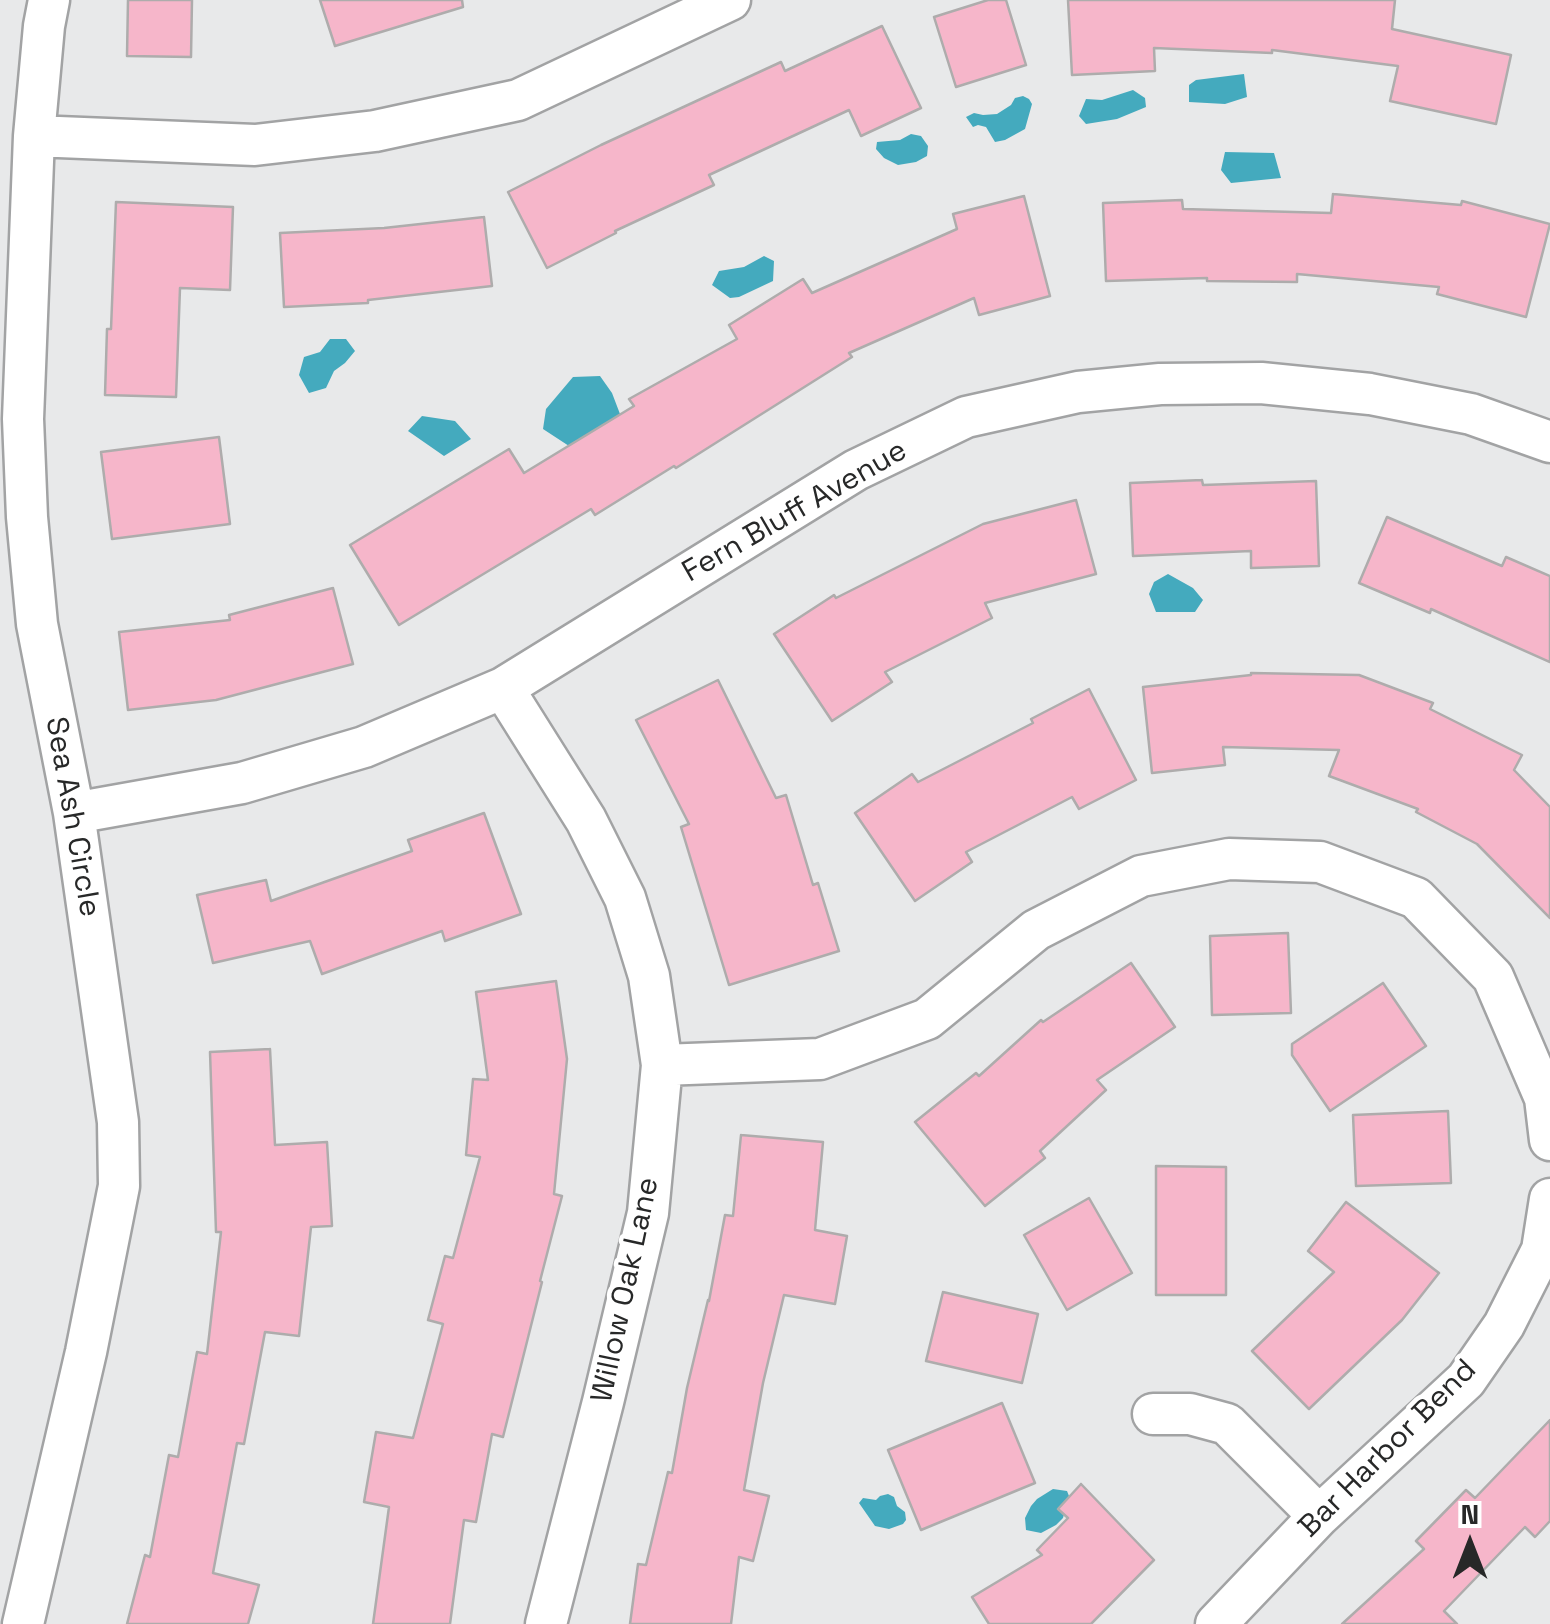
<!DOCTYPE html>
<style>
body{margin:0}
#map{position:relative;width:1550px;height:1624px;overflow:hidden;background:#e8e9ea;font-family:"Space Grotesk",sans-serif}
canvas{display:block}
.north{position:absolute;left:1420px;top:1494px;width:100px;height:100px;-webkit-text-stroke:8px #fff;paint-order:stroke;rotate:0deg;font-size:28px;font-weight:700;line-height:40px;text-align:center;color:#272828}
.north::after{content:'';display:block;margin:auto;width:35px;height:45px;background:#272828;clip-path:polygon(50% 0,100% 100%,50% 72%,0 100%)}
</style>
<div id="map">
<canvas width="1550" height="1624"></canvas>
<div class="north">N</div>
</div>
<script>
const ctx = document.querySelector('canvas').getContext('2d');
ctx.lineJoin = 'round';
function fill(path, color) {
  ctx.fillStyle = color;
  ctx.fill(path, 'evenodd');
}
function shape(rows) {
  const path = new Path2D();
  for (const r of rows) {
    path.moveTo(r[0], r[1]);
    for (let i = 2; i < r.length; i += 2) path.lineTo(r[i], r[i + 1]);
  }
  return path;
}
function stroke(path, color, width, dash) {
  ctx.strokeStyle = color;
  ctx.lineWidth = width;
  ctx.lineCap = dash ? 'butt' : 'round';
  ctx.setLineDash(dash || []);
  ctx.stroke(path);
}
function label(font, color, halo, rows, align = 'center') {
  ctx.font = font + ' "Space Grotesk",sans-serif';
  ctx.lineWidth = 9;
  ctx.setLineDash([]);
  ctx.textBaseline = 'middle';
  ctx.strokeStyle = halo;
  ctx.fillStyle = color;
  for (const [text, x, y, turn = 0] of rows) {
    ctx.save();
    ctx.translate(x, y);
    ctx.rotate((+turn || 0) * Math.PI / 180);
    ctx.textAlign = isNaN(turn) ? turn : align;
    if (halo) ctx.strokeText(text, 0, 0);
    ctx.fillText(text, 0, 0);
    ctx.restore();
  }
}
const water = shape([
 [1244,74,1247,97,1225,104,1189,102,1189,85,1196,80],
 [1133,90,1145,98,1146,107,1117,119,1086,124,1079,116,1086,99,1102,100],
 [1023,96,1029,99,1032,104,1025,129,1005,140,995,142,986,127,978,125,973,127,966,117,974,113,983,115,997,114,1011,105,1015,98],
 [911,134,921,136,928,146,927,156,916,162,898,165,884,158,876,149,877,142,900,140],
 [1225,152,1274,153,1281,178,1231,183,1221,170],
 [764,256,774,261,773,281,739,297,730,298,712,285,719,271,744,267],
 [330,339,346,339,355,351,345,363,334,371,326,388,309,393,299,375,304,357,320,352],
 [600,376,612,393,620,414,569,446,543,429,546,409,573,377],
 [422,416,455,421,471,439,444,456,408,431],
 [1168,574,1193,588,1203,600,1195,612,1156,612,1149,594,1154,582],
 [1053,1489,1067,1491,1069,1496,1063,1518,1056,1525,1041,1533,1026,1530,1025,1518,1031,1506,1037,1499],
 [888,1494,894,1497,897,1506,905,1512,906,1520,903,1524,889,1529,875,1526,859,1503,863,1498,876,1500,880,1496]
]);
const building = shape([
 [128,0,192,0,191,57,127,56,128,0],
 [320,0,462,0,463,7,335,46,320,0],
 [988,0,1006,0,1026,65,956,87,934,17,988,0],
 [1068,0,1395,0,1392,29,1511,55,1496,124,1390,101,1398,66,1272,50,1272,53,1154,48,1155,71,1072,75,1068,0],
 [882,26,921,108,861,136,849,110,709,175,714,185,615,231,616,233,547,268,508,192,601,145,781,62,785,71,882,26],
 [1333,194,1461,205,1462,201,1550,224,1526,317,1437,294,1439,287,1297,274,1297,282,1207,281,1207,278,1106,281,1103,203,1182,200,1183,209,1331,213,1333,194],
 [1024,196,1050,296,979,315,974,298,849,353,852,357,676,468,674,466,595,515,591,509,399,625,350,545,509,449,524,473,634,406,629,399,737,339,729,325,803,279,812,293,957,229,953,214,1024,196],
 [116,202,233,207,230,290,180,288,176,397,105,395,107,329,111,329,116,202],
 [484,217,492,286,368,300,368,303,284,307,280,233,384,228,484,217],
 [219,437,230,524,112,539,101,452,219,437],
 [1202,480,1203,485,1316,481,1319,566,1251,568,1251,551,1133,556,1130,483,1202,480],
 [1076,500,1096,574,985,603,992,618,885,672,892,682,832,721,774,634,834,595,836,598,983,524,1076,500],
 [1387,517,1502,566,1506,557,1550,576,1550,662,1431,609,1430,613,1359,583,1387,517],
 [333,588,353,664,216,700,128,710,119,632,230,620,229,615,333,588],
 [1251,673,1359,675,1433,703,1430,709,1522,755,1514,770,1550,807,1550,918,1477,844,1416,812,1418,809,1329,776,1339,750,1223,747,1225,765,1152,773,1143,687,1251,675,1251,673],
 [718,680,776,798,786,795,813,885,818,883,839,951,729,985,681,827,689,824,636,720,718,680],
 [1089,689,1136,780,1079,809,1072,797,966,852,972,862,915,901,855,813,912,774,918,782,1033,723,1031,719,1089,689],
 [484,813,521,914,445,941,442,931,322,974,310,941,213,963,197,895,266,880,271,901,412,851,408,840,484,813],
 [1288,933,1291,1013,1212,1015,1210,936,1288,933],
 [1131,963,1175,1027,1097,1080,1106,1090,1040,1151,1045,1158,985,1206,915,1122,976,1073,979,1076,1041,1020,1043,1022,1131,963],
 [556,981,567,1059,554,1194,562,1196,540,1281,542,1282,503,1437,492,1434,476,1522,464,1520,450,1624,373,1624,389,1507,364,1502,376,1432,413,1438,443,1324,428,1320,445,1256,453,1258,480,1157,466,1155,473,1079,488,1080,476,992,556,981],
 [1383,983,1426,1046,1330,1111,1292,1055,1292,1044,1383,983],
 [270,1049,275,1145,327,1142,332,1226,311,1227,299,1336,265,1332,244,1444,237,1443,213,1573,259,1585,248,1624,127,1624,145,1555,150,1557,169,1455,178,1457,197,1352,207,1354,221,1232,216,1232,210,1052,270,1049],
 [1448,1111,1451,1183,1356,1186,1353,1115,1448,1111],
 [741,1135,823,1142,815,1230,847,1236,835,1304,784,1295,763,1383,744,1490,769,1496,753,1561,739,1557,731,1624,630,1624,638,1564,646,1565,668,1472,672,1473,687,1388,708,1300,709,1301,725,1215,733,1216,741,1135],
 [1156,1166,1226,1167,1226,1295,1156,1295,1156,1166],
 [1089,1198,1132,1273,1067,1310,1024,1235,1089,1198],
 [1346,1202,1439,1273,1402,1320,1309,1409,1252,1351,1334,1272,1308,1251,1346,1202],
 [943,1292,1038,1314,1022,1383,926,1361,943,1292],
 [1002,1403,1035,1483,921,1530,888,1450,1002,1403],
 [1550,1420,1550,1521,1535,1537,1525,1527,1444,1611,1457,1624,1342,1624,1424,1549,1416,1541,1466,1490,1475,1498,1550,1420],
 [1081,1484,1154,1560,1091,1624,989,1624,972,1597,1042,1555,1037,1550,1068,1518,1058,1509,1081,1484]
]);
const minor = shape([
 [34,136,255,145,375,131,518,100,730,0],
 [503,688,586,820,625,898,649,976,662,1065,648,1213,603,1402,546,1624],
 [74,813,242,783,364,747,503,688,856,470,966,417,1078,392,1160,384,1261,383,1370,394,1471,414,1550,442],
 [662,1065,820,1059,927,1019,1036,930,1141,876,1229,859,1320,862,1416,898,1493,977,1545,1098,1550,1140],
 [1153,1414,1190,1414,1227,1424,1319,1516],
 [23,1624,86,1352,119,1186,118,1122,74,813,37,624,27,517,23,419,34,136,44,26,49,0],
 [1216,1624,1319,1516,1466,1380,1504,1325,1542,1250,1550,1199]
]);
const streetNames = [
 ["Fern Bluff Avenue",795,512,-30],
 ["Sea Ash Circle",72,817,80],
 ["Willow Oak Lane",626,1290,-78],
 ["Bar Harbor Bend",1388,1449,-45]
];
fill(water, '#44aabe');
fill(building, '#f6b6ca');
stroke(building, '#aeacac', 2.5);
stroke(minor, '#a2a3a4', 45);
stroke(minor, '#fff', 40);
label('30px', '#272828', '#fff', streetNames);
</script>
